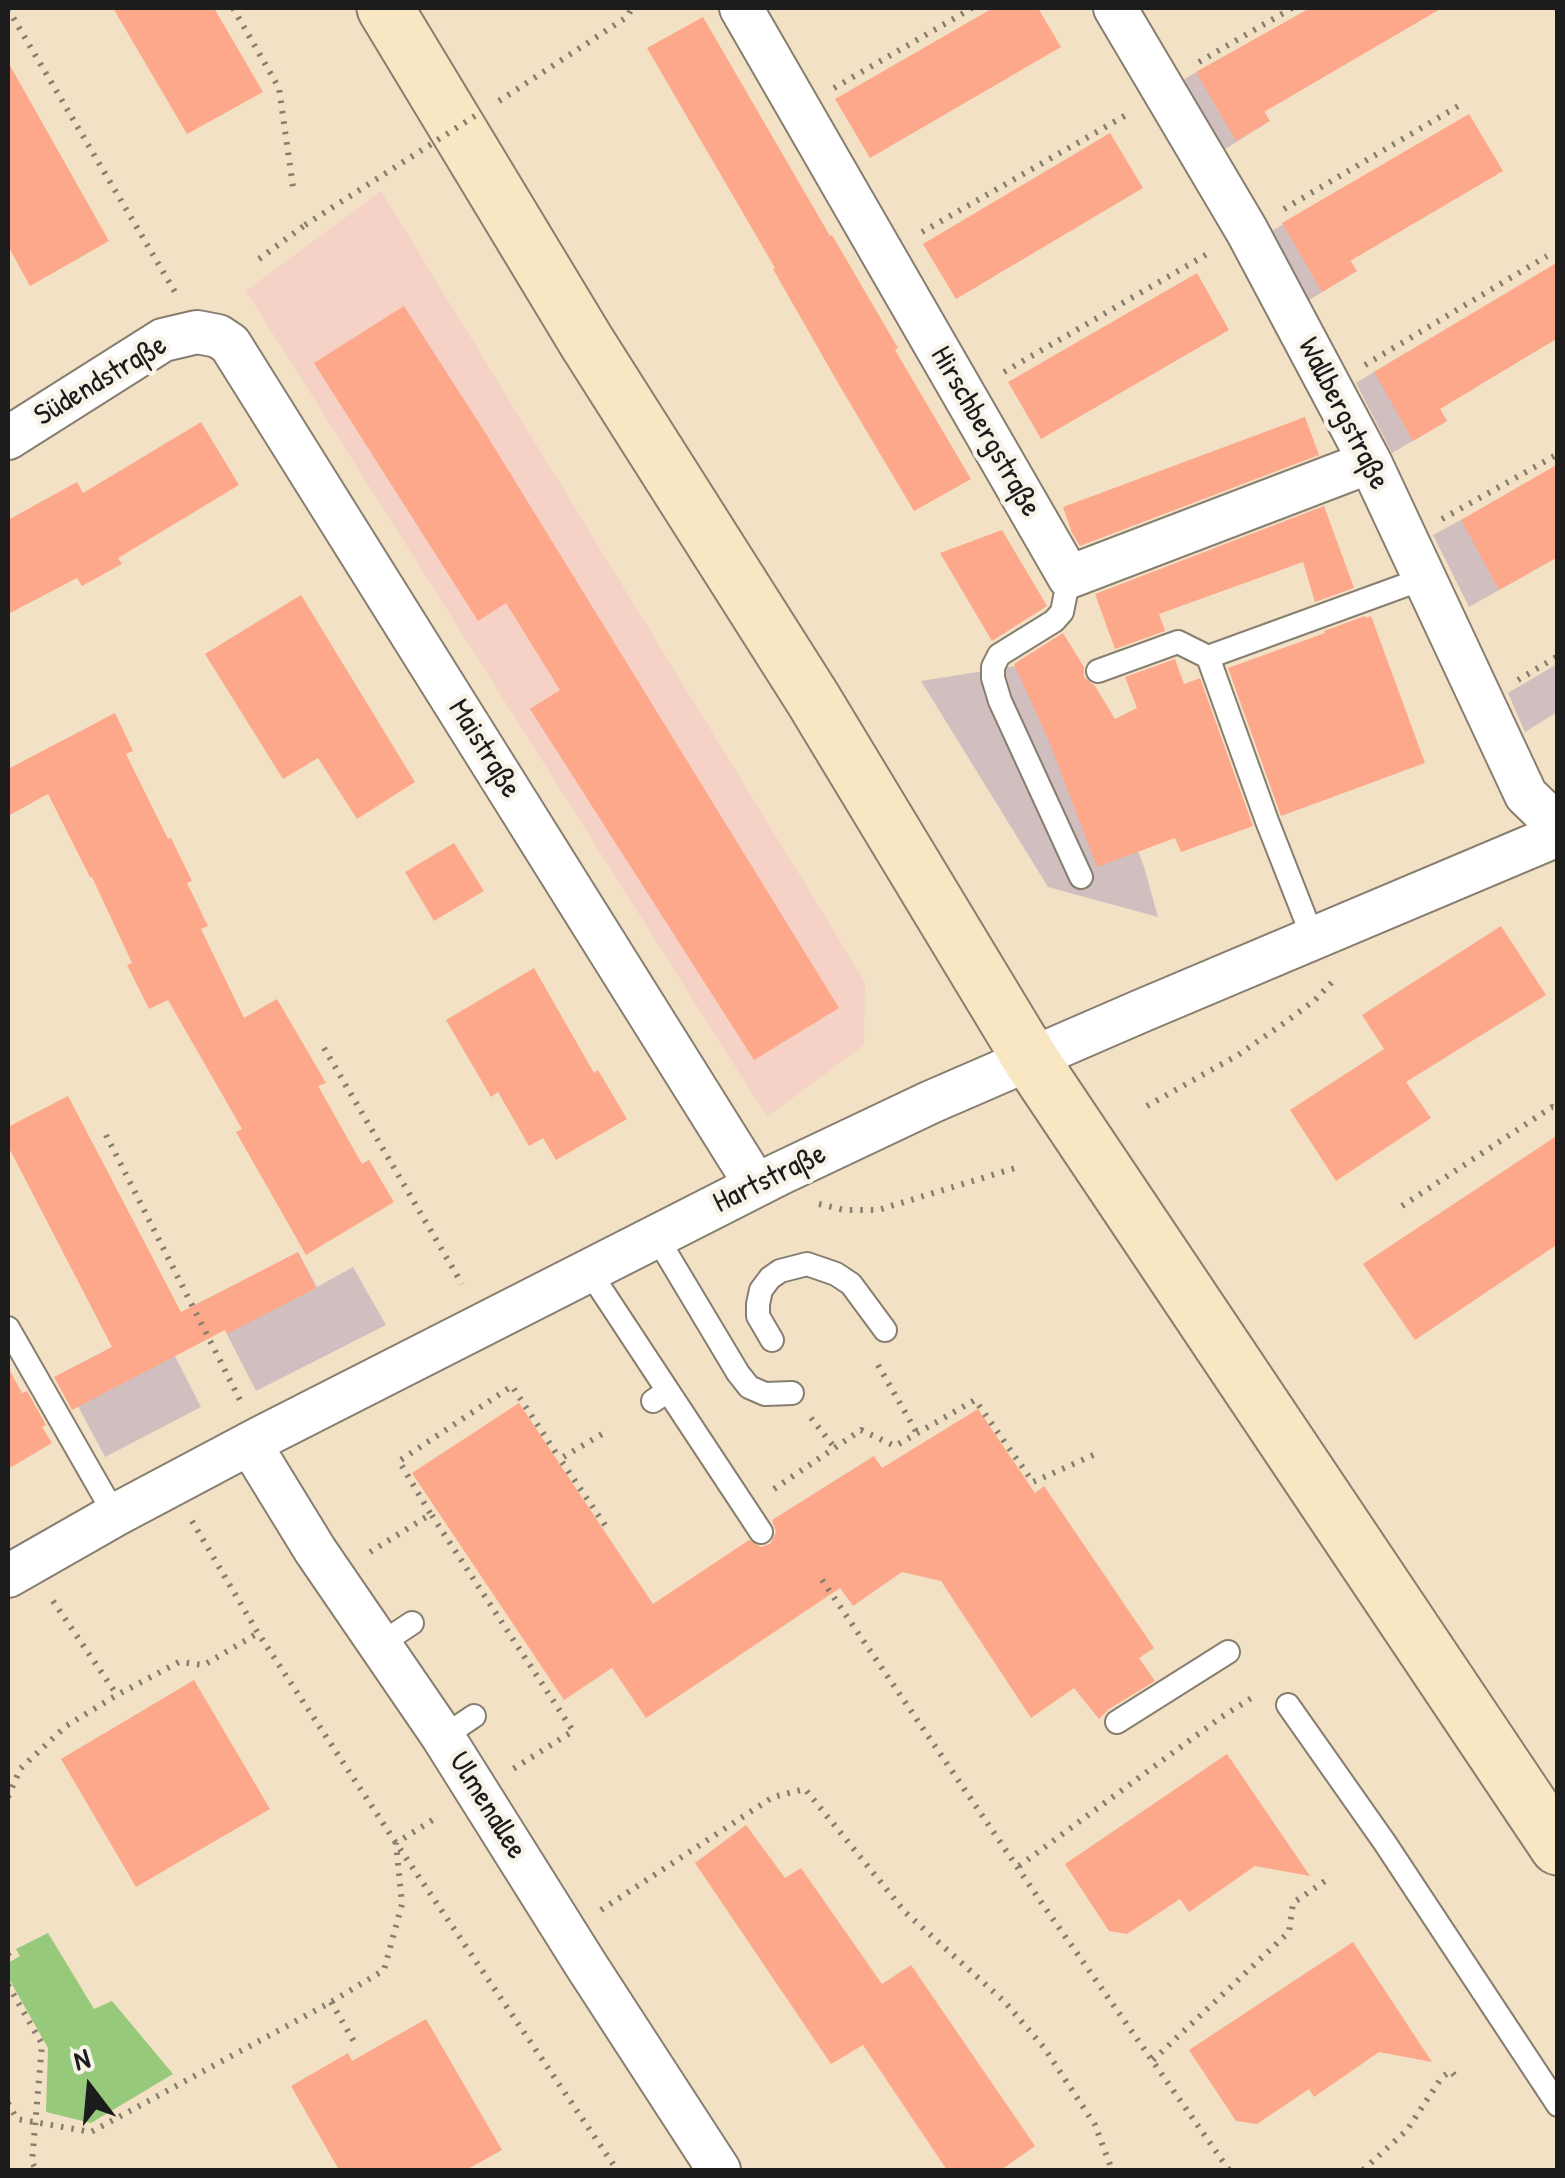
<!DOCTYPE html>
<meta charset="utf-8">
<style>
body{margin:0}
#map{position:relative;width:1565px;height:2178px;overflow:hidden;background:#f2e1c5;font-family:"Patrick Hand",sans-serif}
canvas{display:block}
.frame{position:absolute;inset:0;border:10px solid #1c1c1c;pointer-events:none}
.north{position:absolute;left:40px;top:2038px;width:100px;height:100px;-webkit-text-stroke:8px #f7f3e8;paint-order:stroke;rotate:344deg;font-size:28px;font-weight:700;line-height:40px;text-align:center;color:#1c1c1c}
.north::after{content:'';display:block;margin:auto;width:35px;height:45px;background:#1c1c1c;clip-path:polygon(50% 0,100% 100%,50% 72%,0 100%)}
</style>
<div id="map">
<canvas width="1565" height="2178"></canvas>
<div class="frame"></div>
<div class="north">N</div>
</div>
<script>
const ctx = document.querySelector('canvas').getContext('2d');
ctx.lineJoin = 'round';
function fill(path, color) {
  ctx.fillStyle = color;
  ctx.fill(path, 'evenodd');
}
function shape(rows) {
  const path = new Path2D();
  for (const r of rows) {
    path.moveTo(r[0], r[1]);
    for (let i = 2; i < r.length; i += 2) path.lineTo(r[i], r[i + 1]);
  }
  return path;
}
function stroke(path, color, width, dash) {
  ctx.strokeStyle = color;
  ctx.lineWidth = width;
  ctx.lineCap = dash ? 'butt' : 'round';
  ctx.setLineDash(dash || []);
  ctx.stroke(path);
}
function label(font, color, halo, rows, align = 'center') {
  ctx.font = font + ' "Patrick Hand",sans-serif';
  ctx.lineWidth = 9;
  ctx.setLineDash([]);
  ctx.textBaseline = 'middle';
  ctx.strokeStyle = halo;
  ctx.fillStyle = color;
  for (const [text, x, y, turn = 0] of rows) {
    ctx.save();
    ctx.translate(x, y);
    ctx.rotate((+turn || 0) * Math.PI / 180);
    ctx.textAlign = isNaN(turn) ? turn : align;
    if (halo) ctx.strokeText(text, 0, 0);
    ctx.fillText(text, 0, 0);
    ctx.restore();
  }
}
const built = shape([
 [381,191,865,982,864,1045,767,1117,246,291]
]);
const industrial = shape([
 [1230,53,1270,121,1222,151,1181,81],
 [1316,203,1357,271,1309,300,1269,233],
 [1407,352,1447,421,1392,453,1356,383],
 [1494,502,1533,571,1469,607,1433,535],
 [1054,648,1096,738,1144,867,1158,917,1048,887,921,681,1015,666],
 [1557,664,1557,712,1525,732,1508,693],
 [298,1252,317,1287,353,1267,386,1325,256,1391,209,1299],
 [158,1323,201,1407,105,1457,61,1374]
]);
const green = shape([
 [48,1933,94,2009,112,2001,173,2074,91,2123,46,2112,48,2048,8,1977,8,1963,20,1956,16,1949]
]);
const building = shape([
 [113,8,214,8,263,92,187,134],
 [993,8,1038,8,1061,47,870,158,835,99],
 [1310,8,1442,8,1264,112,1270,121,1236,141,1196,72],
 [703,17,830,236,832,235,898,348,895,350,971,479,914,511,838,383,773,269,775,268,647,48],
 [8,62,109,241,30,286,8,246],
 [1469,114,1503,171,1350,261,1357,271,1322,292,1282,223],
 [1110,133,1143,188,956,299,923,244],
 [1558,262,1558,338,1440,409,1447,421,1413,441,1374,372],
 [1197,273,1229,330,1041,439,1008,382],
 [404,306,486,434,839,1008,754,1060,530,709,560,690,506,603,478,621,314,363],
 [1305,417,1319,455,1080,546,1072,533,1063,507],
 [201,422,239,485,118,558,122,564,82,586,77,578,8,614,8,520,77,482,83,493],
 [1558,464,1558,557,1499,590,1461,520],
 [1324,506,1354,588,1315,602,1303,562,1159,614,1165,631,1115,649,1095,594],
 [1002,530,1047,606,992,641,940,553],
 [301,595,415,782,357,819,318,758,283,779,205,654],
 [1365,616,1366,618,1371,616,1425,763,1281,816,1228,668,1325,633,1324,631],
 [1063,633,1084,667,1084,677,1095,686,1115,719,1137,708,1125,677,1175,659,1184,684,1200,678,1253,826,1181,852,1175,838,1097,867,1048,739,1014,664],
 [115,713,133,751,126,754,168,839,171,838,192,881,187,883,208,926,201,929,244,1018,277,999,326,1083,318,1086,362,1164,369,1160,394,1202,306,1255,236,1132,242,1129,168,1000,149,1009,127,965,132,963,92,877,90,877,48,794,8,816,8,769],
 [454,843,484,891,434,921,405,872],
 [1501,926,1546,995,1406,1082,1431,1118,1336,1181,1290,1110,1384,1049,1362,1015],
 [534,968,594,1073,598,1070,627,1119,556,1160,543,1138,529,1146,498,1092,491,1097,446,1020],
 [68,1096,181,1312,298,1252,316,1288,227,1334,225,1330,72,1410,54,1377,112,1347,8,1146,8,1127],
 [1558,1135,1558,1244,1415,1340,1363,1264],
 [8,1367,22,1393,27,1391,46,1425,42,1427,52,1443,8,1469],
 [519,1403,653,1604,749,1540,761,1547,770,1544,776,1532,772,1520,874,1456,882,1468,978,1409,1035,1493,1044,1486,1154,1648,1139,1658,1155,1681,1109,1709,1099,1719,1074,1688,1031,1718,941,1581,902,1572,853,1606,840,1588,646,1718,612,1668,564,1700,412,1473],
 [194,1680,270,1809,136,1887,61,1759],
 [1227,1754,1310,1876,1255,1866,1189,1912,1180,1899,1127,1934,1109,1931,1065,1864],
 [746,1825,785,1878,801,1868,882,1984,911,1965,1035,2146,1001,2170,947,2170,863,2045,831,2064,695,1863],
 [1353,1942,1432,2062,1379,2052,1314,2097,1309,2089,1257,2124,1236,2121,1189,2050],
 [426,2019,502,2150,466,2170,339,2170,291,2086,348,2053,352,2061]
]);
const path = shape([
 [233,8,279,88,293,187],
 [8,9,175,292],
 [1199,62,1292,8],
 [834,88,972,8],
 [499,101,627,17,632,8],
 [1284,209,1460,105],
 [922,232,1128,114],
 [259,259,305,225],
 [1365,365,1547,256],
 [1004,372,1209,253],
 [1442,519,1558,454],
 [1518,680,1558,656],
 [324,1048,462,1284],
 [1147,1106,1238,1055,1287,1021,1315,1000,1332,982],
 [106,1135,241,1402],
 [819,1204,844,1210,878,1210,1015,1168],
 [1402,1206,1552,1107,1558,1108],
 [878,1365,917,1433],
 [811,1418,835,1448],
 [774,1489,861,1430,895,1446,975,1400,1033,1482,1098,1453],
 [430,1513,399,1461,512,1386,560,1459],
 [192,1521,258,1633,396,1843,617,2170],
 [605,1525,560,1459,607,1431],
 [370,1552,431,1514,573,1731,513,1769],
 [822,1580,1041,1902,1229,2170],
 [53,1601,117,1695],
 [8,1797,20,1769,66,1726,117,1695,179,1662,204,1665,258,1633],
 [1019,1866,1220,1718,1253,1697],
 [601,1910,773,1797,805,1789,905,1912,1005,2002,1045,2049,1095,2125,1112,2170],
 [8,1954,10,1958,8,1960],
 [8,1985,42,2044,32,2162,36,2170],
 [331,2002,356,2045],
 [1153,2060,1289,1932,1293,1903,1325,1881],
 [8,2103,17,2119,91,2132,331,2002,384,1970,402,1904,396,1843,439,1816],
 [1363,2170,1407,2130,1442,2077,1451,2071,1459,2081]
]);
const lane = shape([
 [1069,577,1062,612,1054,621,999,655,993,667,993,678,1000,701,1081,877],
 [1098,671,1178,642,1208,657],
 [1313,938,1267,821,1208,657,1425,578],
 [656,1236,738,1373,749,1387,765,1394,792,1393],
 [589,1271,668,1391,653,1401],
 [8,1328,115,1515],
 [772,1340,758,1316,758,1304,761,1290,770,1278,780,1271,807,1264,836,1274,851,1284,885,1330],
 [668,1391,761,1532],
 [379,1645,412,1623],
 [1288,1705,1385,1843,1558,2105],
 [1117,1722,1228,1652],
 [443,1737,474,1716]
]);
const street = shape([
 [741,8,1069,577,1370,462],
 [1115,8,1247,231,1370,462,1526,795,1558,826],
 [8,438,163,340,197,332,218,336,230,344,756,1185],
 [250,1444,315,1550,443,1737,586,1965,719,2170],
 [8,1576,115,1515,260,1438,779,1174,931,1102,1141,1011,1558,835]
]);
const secondary = shape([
 [385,8,586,341,813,699,1031,1060,1558,1847]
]);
const pathBridge = shape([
 [305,225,478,114]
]);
const streetNames = [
 ["Südendstraße",101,381,-31],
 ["Wallbergstraße",1343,414,63],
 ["Hirschbergstraße",985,432,60],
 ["Maistraße",484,749,58],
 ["Hartstraße",770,1179,-26],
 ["Ulmenallee",487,1806,58]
];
fill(built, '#f6d1c5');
fill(industrial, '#d1bfbf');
fill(green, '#97c97a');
fill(building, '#fda88b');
stroke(lane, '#877e70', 26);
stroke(street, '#877e70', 46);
stroke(secondary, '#877e70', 59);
stroke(path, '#877e70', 6, [2.5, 8]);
stroke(lane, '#fff', 22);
stroke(street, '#fff', 42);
stroke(secondary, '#f9e7c3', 55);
stroke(pathBridge, '#877e70', 6, [2.5, 8]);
label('30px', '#1c1c1c', '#f7f3e8', streetNames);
</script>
